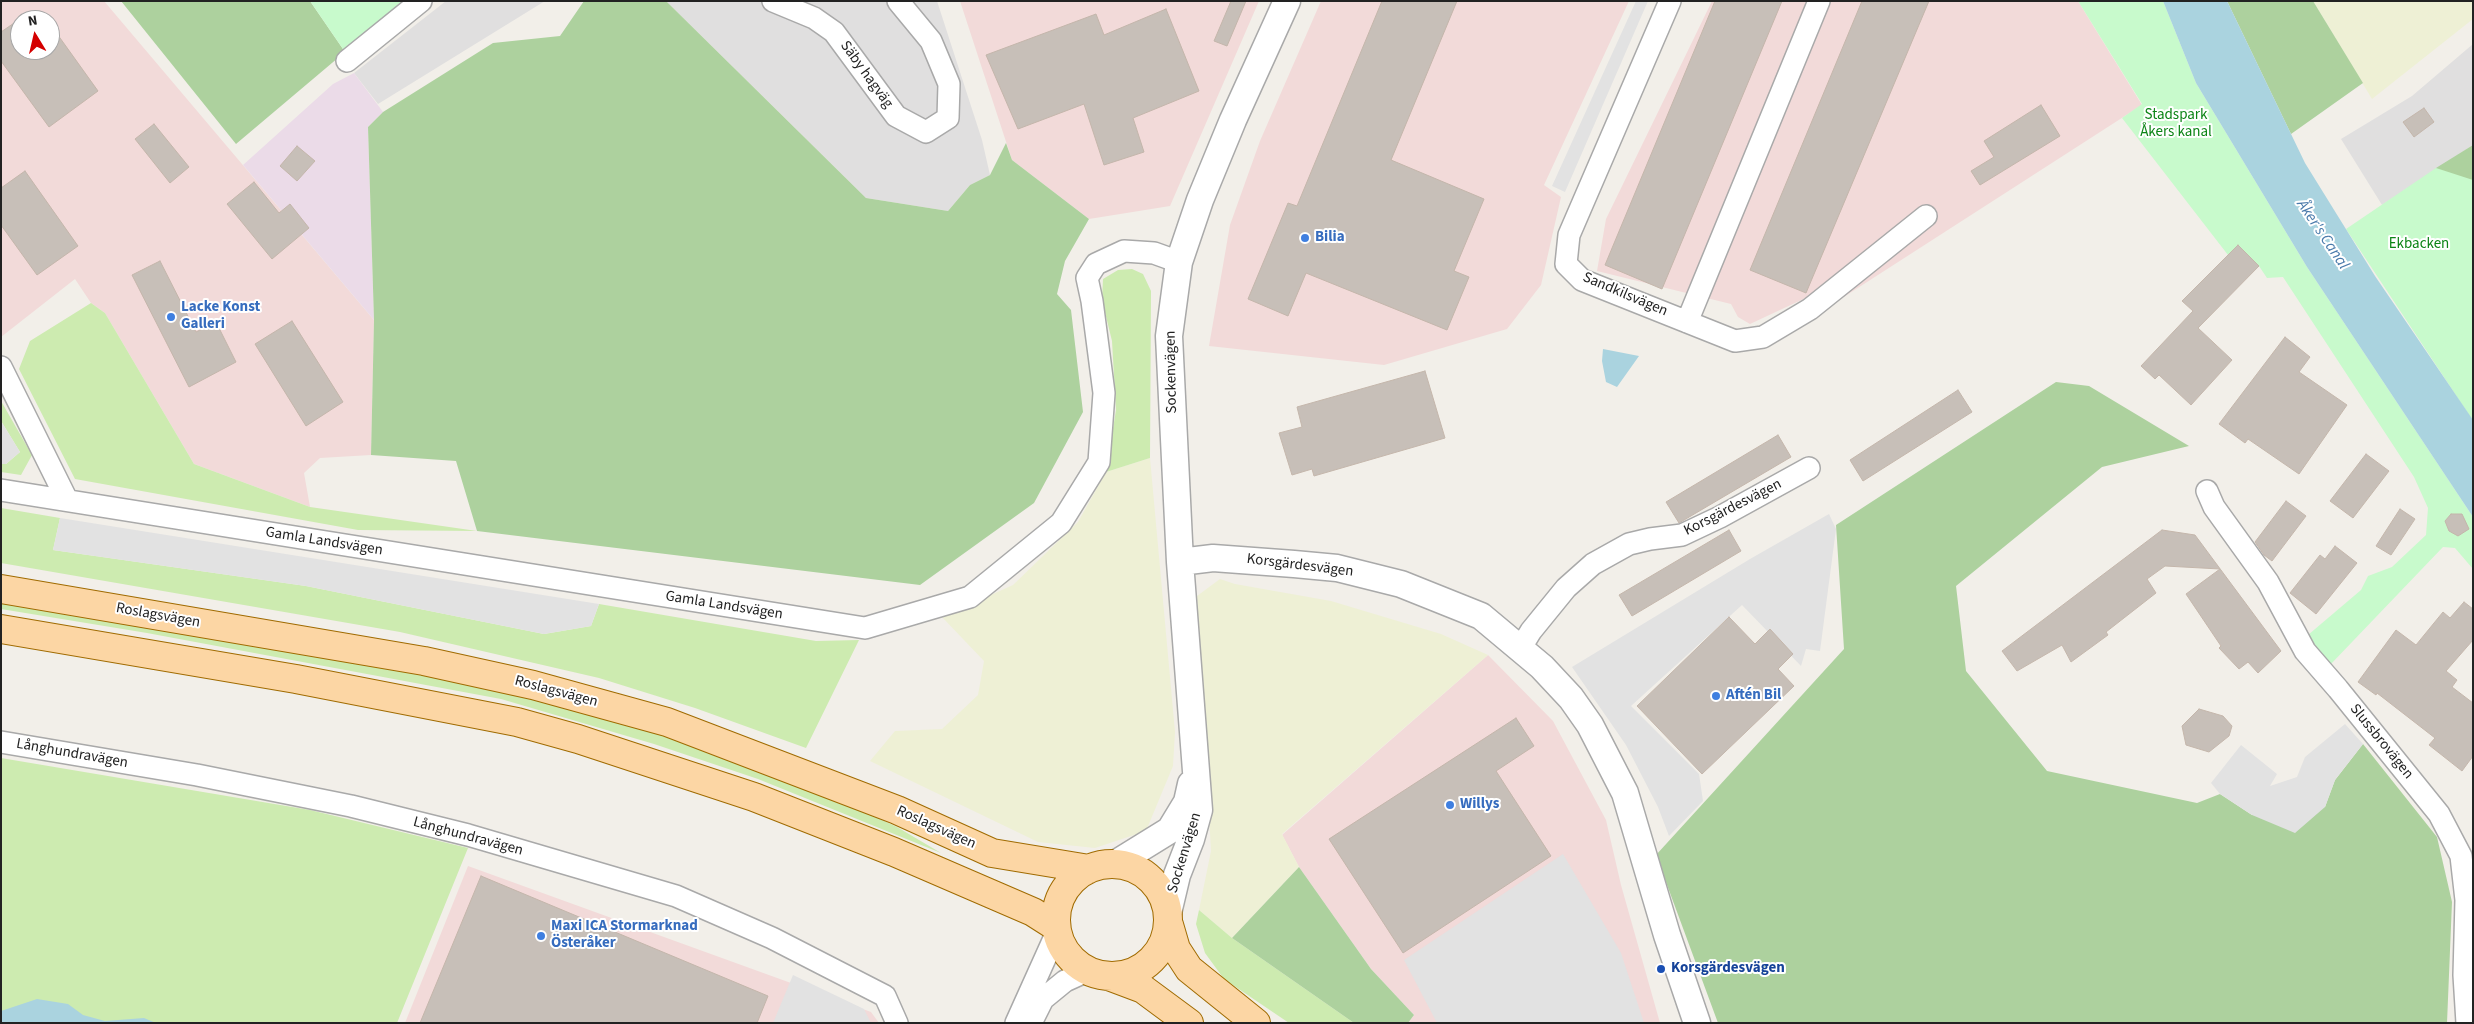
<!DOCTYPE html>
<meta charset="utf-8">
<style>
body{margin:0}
#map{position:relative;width:2474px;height:1024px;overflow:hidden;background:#f2efe9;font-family:"Source Sans 3",sans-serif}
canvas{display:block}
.frame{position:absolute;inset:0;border:2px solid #222;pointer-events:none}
.north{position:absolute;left:10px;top:10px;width:50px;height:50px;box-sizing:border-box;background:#fff;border:1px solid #a7a7a7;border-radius:50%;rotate:351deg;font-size:14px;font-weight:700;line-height:20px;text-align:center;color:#222}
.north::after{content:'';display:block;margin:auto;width:18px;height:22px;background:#d40000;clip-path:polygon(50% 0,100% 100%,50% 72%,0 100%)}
</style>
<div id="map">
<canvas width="2474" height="1024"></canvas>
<div class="frame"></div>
<div class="north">N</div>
</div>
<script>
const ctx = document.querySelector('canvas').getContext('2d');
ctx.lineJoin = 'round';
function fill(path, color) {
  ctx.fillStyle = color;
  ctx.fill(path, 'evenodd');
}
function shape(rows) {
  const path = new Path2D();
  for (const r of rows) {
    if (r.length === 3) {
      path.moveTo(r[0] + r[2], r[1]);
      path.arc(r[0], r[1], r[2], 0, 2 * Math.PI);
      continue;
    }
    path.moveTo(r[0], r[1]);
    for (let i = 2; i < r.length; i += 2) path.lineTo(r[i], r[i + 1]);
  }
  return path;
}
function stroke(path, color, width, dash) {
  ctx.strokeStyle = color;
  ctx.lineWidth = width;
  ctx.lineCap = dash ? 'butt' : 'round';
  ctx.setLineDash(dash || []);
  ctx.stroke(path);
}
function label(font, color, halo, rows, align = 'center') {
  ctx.font = font + ' "Source Sans 3",sans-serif';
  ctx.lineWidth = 4;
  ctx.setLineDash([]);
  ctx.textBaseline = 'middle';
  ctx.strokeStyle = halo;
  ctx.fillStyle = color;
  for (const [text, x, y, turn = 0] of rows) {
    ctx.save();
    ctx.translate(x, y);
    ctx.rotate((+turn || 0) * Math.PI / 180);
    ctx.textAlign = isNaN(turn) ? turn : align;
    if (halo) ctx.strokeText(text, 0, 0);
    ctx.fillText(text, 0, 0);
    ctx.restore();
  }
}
const residential = shape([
 [446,1,545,1,378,104,354,73],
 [666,1,937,1,982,140,990,175,970,185,948,211,866,198],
 [2473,44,2473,145,2382,205,2341,139,2412,96]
]);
const commercial = shape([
 [1,1,104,1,374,320,371,455,320,458,304,473,310,507,194,464,105,313,91,303,75,279,1,337],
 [20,20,50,20,50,50,20,50],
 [960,1,1259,1,1170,206,1089,219,1012,160],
 [1321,1,1629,1,1544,185,1561,197,1541,285,1507,329,1384,365,1209,346,1230,225,1260,141],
 [1712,1,2078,1,2142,105,1822,311,1812,295,1750,324,1738,317,1731,304,1597,271,1606,219],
 [1488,655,1553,721,1606,820,1621,885,1660,1023,1408,1023,1414,1015,1371,969,1299,867,1282,835],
 [468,866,871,1012,879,1023,405,1023]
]);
const industrial = shape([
 [354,73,383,112,368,127,374,320,243,165,333,84]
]);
const farmland = shape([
 [2313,1,2473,1,2473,19,2372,99],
 [1150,458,1175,732,1173,766,1146,831,1095,848,1038,842,870,761,895,731,942,729,978,695,984,661,942,617,1013,585,1078,522,1106,472],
 [1220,579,1235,584,1331,601,1441,634,1488,655,1282,834,1299,867,1232,938,1199,910,1211,851,1197,596]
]);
const grass = shape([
 [1132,269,1143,274,1151,291,1150,458,1106,472,1116,410,1112,341,1102,300,1103,279,1118,270],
 [91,303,105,313,194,464,310,507,477,531,358,530,75,479,19,369,30,341],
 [1,401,32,455,21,475,1,472,1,464,6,464,20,452,1,421],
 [1,508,60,518,53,550,306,586,544,634,591,626,599,604,816,641,859,640,806,748,695,708,599,678,400,632,1,563],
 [1,600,511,690,712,750,820,791,897,827,941,853,758,779,654,744,501,699,147,633,1,609],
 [1,758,310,810,468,848,397,1023,1,1023],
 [1199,910,1232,938,1354,1023,1289,1023,1224,979,1205,953,1196,924]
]);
const forest = shape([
 [121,1,310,1,345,52,236,144],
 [584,1,666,1,866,198,948,211,970,185,990,175,1006,143,1012,160,1089,219,1065,261,1057,294,1071,310,1083,412,1034,503,920,585,477,531,456,461,371,455,374,320,368,127,383,112,493,43,560,36],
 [2227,1,2313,1,2363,83,2291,134],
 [2473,145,2473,264,2435,226,2436,168],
 [2056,382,2089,386,2189,446,2102,467,1956,586,1966,671,2047,771,2197,803,2220,794,2252,815,2325,807,2335,780,2363,744,2437,837,2452,902,2447,1023,1718,1023,1656,855,1844,649,1836,525],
 [1299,867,1371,969,1414,1015,1408,1023,1354,1023,1232,938]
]);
const park = shape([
 [310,1,407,1,345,52],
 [2078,1,2163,1,2196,83,2307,267,2473,517,2473,569,2455,548,2443,547,2330,665,2308,635,2361,590,2368,576,2392,567,2426,535,2428,508,2414,477,2283,277,2267,278,2259,266,2238,245,2228,255,2122,118,2142,104],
 [2436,168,2473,180,2473,421,2346,229]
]);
const parking = shape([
 [1636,1,1648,1,1565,192,1552,186],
 [1,421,20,452,6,464,1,464],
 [1829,514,1836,529,1820,651,1806,649,1801,666,1742,605,1631,706,1699,774,1703,801,1669,836,1658,807,1626,745,1572,667,1750,559],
 [60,518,599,604,591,626,544,634,306,586,53,550],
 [2345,724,2363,744,2335,780,2325,807,2295,833,2252,815,2220,794,2211,783,2241,745,2277,774,2270,786,2297,777,2305,757],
 [1563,854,1621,953,1644,1023,1437,1023,1404,960],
 [793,975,864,1009,871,1023,773,1023]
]);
const water = shape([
 [2163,1,2227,1,2305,163,2375,276,2473,420,2473,517,2307,267,2196,83],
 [1603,349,1639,356,1617,387,1606,382,1602,361],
 [37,999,68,1004,83,1015,105,1021,144,1018,156,1023,1,1023,1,1011]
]);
const building = shape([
 [1231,1,1246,1,1227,46,1214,41,1231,1],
 [1382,1,1457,1,1391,160,1484,199,1454,271,1469,277,1447,330,1306,273,1288,316,1248,299,1288,203,1297,206,1382,1],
 [1715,1,1782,1,1662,289,1605,265,1715,1],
 [1862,1,1929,1,1806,293,1750,270,1862,1],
 [1166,9,1199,91,1133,118,1144,152,1104,165,1084,104,1018,129,986,55,1096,14,1104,35,1166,9],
 [20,19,20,50,50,50,50,24,98,91,49,127,1,61,1,32,20,19],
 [2041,105,2060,136,1980,185,1971,171,1994,157,1984,141,2041,105],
 [2424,108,2434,122,2414,137,2403,122,2424,108],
 [154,124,189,167,170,183,135,139,154,124],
 [297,146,315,161,297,181,280,166,297,146],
 [25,171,78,246,37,275,1,225,1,188,25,171],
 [254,182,279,213,290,204,309,228,272,259,227,204,254,182],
 [2238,245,2259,266,2198,328,2232,360,2191,405,2159,375,2155,379,2141,366,2193,311,2182,301,2238,245],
 [160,261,196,332,216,322,236,362,189,387,132,275,160,261],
 [292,321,343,402,306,426,255,344,292,321],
 [2285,337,2310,357,2299,372,2347,405,2299,474,2248,439,2245,443,2219,424,2285,337],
 [1425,371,1445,438,1314,476,1312,469,1292,475,1279,433,1302,427,1297,407,1425,371],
 [1958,390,1972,412,1863,481,1850,460,1958,390],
 [1778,435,1791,457,1679,523,1666,502,1778,435],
 [2366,454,2389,471,2353,518,2330,501,2366,454],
 [2286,501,2306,516,2272,561,2264,555,2255,542,2286,501],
 [2400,509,2415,519,2391,555,2376,546,2400,509],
 [2451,514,2462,514,2469,529,2458,536,2449,531,2445,521,2451,514],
 [1729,530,1741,551,1632,616,1619,595,1729,530],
 [2162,530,2195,535,2281,651,2258,673,2248,662,2239,669,2219,648,2221,646,2186,594,2220,569,2165,566,2147,579,2156,593,2106,632,2108,635,2071,662,2062,645,2017,671,2002,651,2162,530],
 [2335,546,2357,563,2316,614,2290,593,2320,555,2325,559,2335,546],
 [2464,602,2473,609,2473,640,2446,671,2457,680,2452,687,2473,703,2473,756,2462,771,2429,745,2435,738,2377,693,2376,695,2358,682,2396,630,2416,645,2443,612,2450,618,2464,602],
 [1729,617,1755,644,1770,629,1793,654,1778,669,1794,686,1702,774,1637,706,1729,617],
 [2199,709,2223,716,2232,726,2229,736,2209,752,2186,745,2182,726,2199,709],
 [1516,718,1534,746,1496,771,1551,856,1403,953,1329,839,1516,718],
 [481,876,768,996,757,1023,420,1023,481,876]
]);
const minor = shape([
 [773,1,814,18,834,32,896,116,926,132,948,118,949,84,931,41,898,1],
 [1670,1,1569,235,1566,264,1582,280,1735,341,1763,337,1810,309,1926,216],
 [347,61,421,1],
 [1687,322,1819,1],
 [1,367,67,500],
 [1,490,865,628,970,597,1061,523,1099,462,1104,393,1092,301,1087,278,1096,264,1124,251,1154,253,1179,262],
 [2207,491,2214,507,2268,582,2305,651,2338,689,2439,814,2461,856,2466,900,2464,975,2467,1023],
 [1520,649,1531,631,1566,588,1593,564,1629,544,1650,539,1682,535,1720,517,1809,468],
 [1,742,197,775,351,806,468,835,676,896,772,938,885,996,897,1023],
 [1016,1023,1057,932],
 [1031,1023,1043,999,1065,981,1087,971]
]);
const tertiary = shape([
 [1180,562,1213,558,1294,564,1337,568,1401,584,1481,616,1542,667,1571,698,1590,725,1625,793,1667,935,1697,1023],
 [1115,864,1170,830,1187,802,1191,784],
 [1168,913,1177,875,1191,839,1199,810,1180,562,1169,336,1179,262,1200,200,1233,120,1287,1]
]);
const primary = shape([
 [1,589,424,661,533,685,667,722,897,810,992,853,1089,869],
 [1,629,296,679,517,722,578,739,754,797,894,852,1033,912,1055,926],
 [1112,920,56],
 [1169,925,1176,949,1189,969,1256,1023],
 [1111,977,1143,989,1189,1023]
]);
const markers = [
 [1305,238,5,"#3f7fe0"],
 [171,317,5,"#3f7fe0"],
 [1716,696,5,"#3f7fe0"],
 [1450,805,5,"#3f7fe0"],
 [541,936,5,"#3f7fe0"],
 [1661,969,5,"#1a4fb4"]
];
const streetNames = [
 ["Säby hagväg",866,75,54],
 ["Sandkilsvägen",1625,295,23],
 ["Sockenvägen",1172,372,-91],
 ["Korsgärdesvägen",1733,508,-27],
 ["Gamla Landsvägen",324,542,9],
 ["Korsgärdesvägen",1300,566,7],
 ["Gamla Landsvägen",724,606,9],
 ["Roslagsvägen",158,616,10],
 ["Roslagsvägen",556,692,15],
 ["Slussbrovägen",2381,742,51],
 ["Långhundravägen",72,754,10],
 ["Roslagsvägen",936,828,24],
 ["Långhundravägen",468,837,15],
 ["Sockenvägen",1185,853,-73]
];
const parkNames = [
 ["Stadspark",2176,116],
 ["Åkers kanal",2176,133],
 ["Ekbacken",2419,245]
];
const shopNames = [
 ["Bilia",1315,238],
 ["Lacke Konst",181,308],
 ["Galleri",181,325],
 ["Aftén Bil",1726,696],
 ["Willys",1460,805],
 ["Maxi ICA Stormarknad",551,927],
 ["Österåker",551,944]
];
const transitNames = [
 ["Korsgärdesvägen",1671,969]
];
const waterNames = [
 ["Åker's Canal",2322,235,56]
];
fill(residential, '#e0dfdf');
fill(commercial, '#f2dad9');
fill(industrial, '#ebdbe8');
fill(farmland, '#eef0d5');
fill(grass, '#cdebb0');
fill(forest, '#add19e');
fill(park, '#c8facc');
fill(parking, '#e2e2e2');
fill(water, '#aad3df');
fill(building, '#c7bfb8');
stroke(building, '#c4b6ab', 1);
stroke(minor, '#a9a9a9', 24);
stroke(tertiary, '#a9a9a9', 29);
stroke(primary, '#a06b00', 30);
stroke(minor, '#fff', 21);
stroke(tertiary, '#fff', 26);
stroke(primary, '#fcd6a4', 28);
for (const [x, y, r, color] of markers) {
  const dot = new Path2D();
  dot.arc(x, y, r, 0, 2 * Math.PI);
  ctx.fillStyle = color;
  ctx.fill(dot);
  stroke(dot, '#fff', 2);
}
label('15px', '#222', '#fff', streetNames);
label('15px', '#0c8416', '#fff', parkNames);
label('bold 15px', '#366cbe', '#fff', shopNames, 'left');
label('bold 15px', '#164399', '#fff', transitNames, 'left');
label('italic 16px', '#4a7aab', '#fff', waterNames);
</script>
